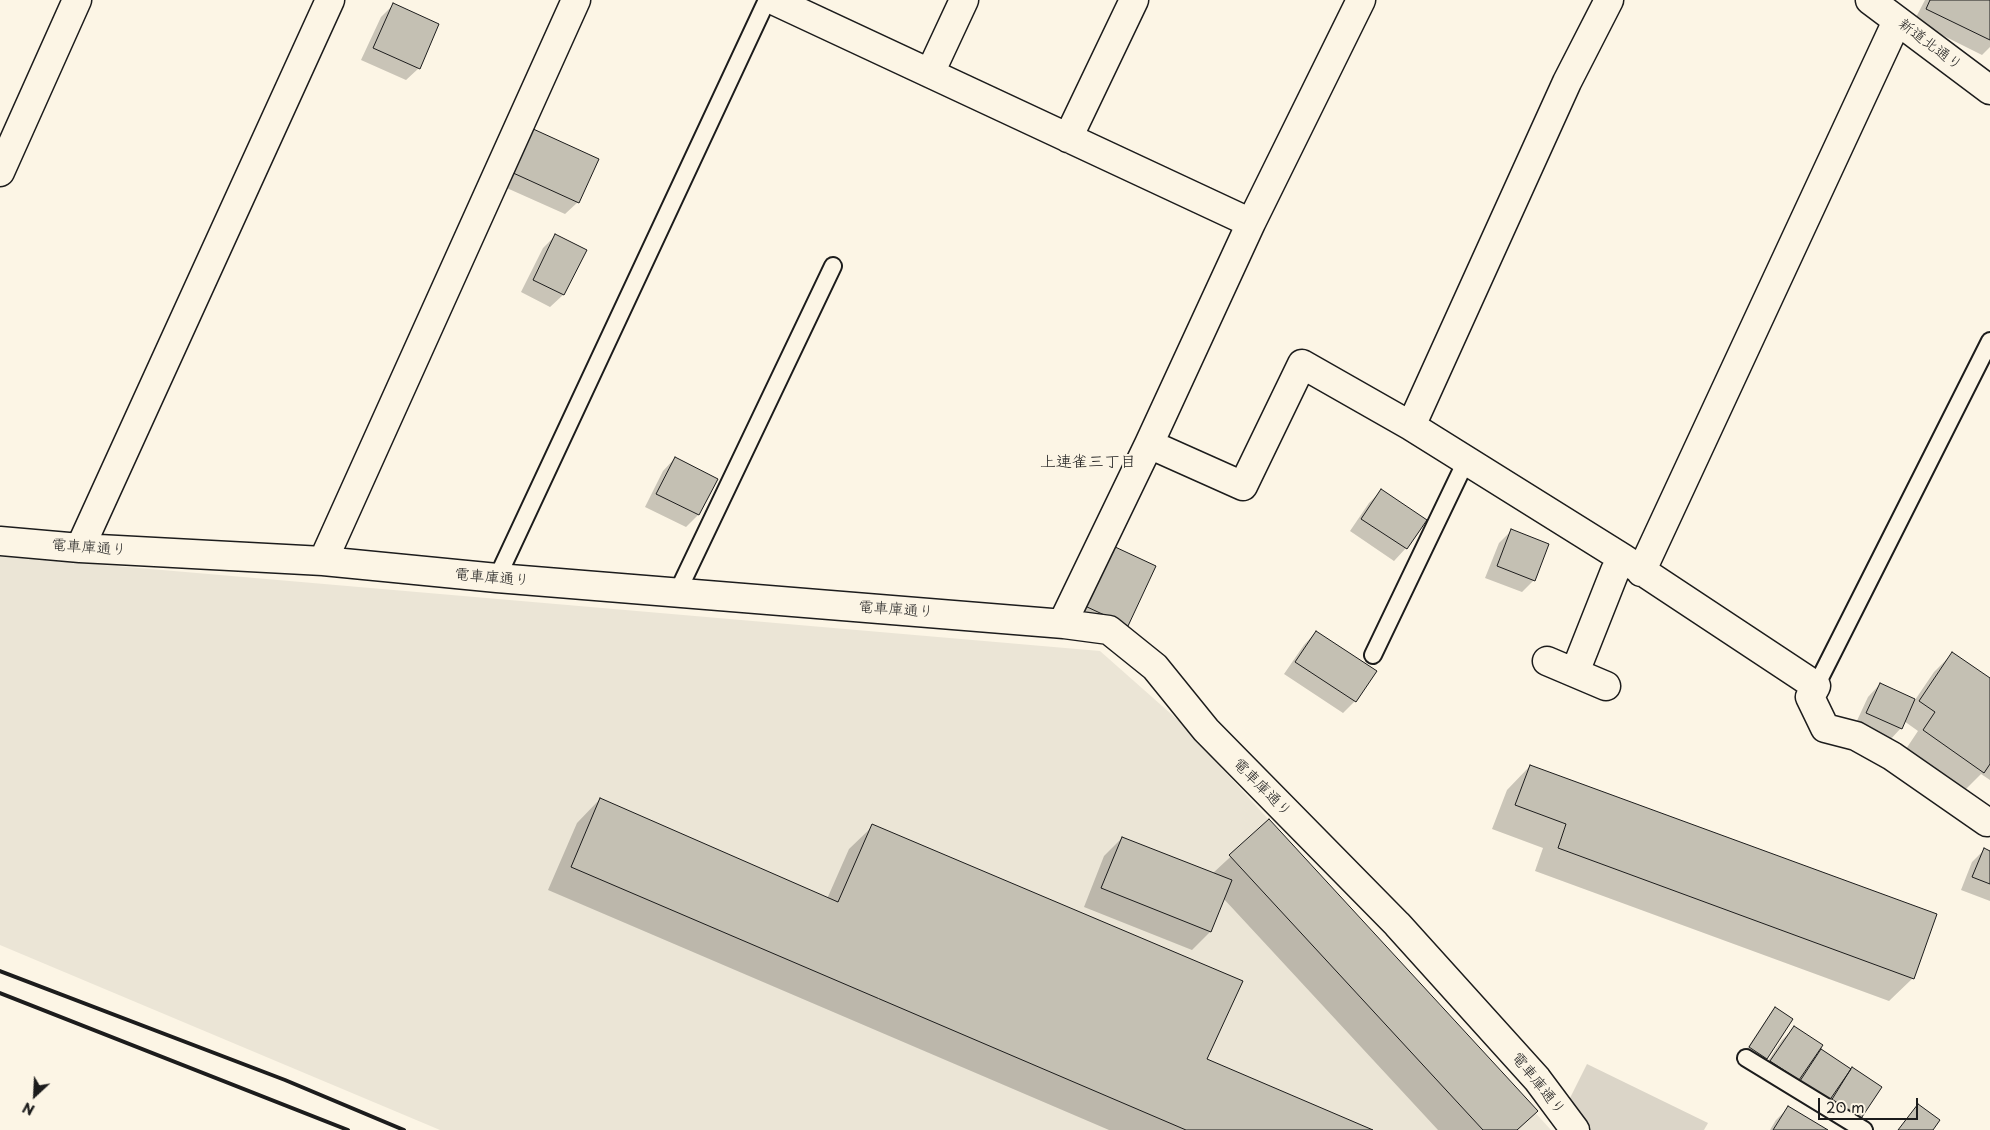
<!DOCTYPE html>
<meta charset="utf-8">
<style>
body{margin:0}
#map{position:relative;width:1990px;height:1130px;overflow:hidden;background:#fcf5e5;font-family:"Playpen Sans",sans-serif}
canvas{display:block}
.north{position:absolute;left:10px;top:1070px;width:50px;height:50px;-webkit-text-stroke:4px #fcf5e5;paint-order:stroke;rotate:205deg;font-size:14px;font-weight:700;line-height:20px;text-align:center;color:#1c1c1c}
.north::after{content:'';display:block;margin:auto;width:18px;height:22px;background:#1c1c1c;clip-path:polygon(50% 0,100% 100%,50% 72%,0 100%)}
.scale{position:absolute;left:1818px;top:1098px;width:100px;height:22px;box-sizing:border-box;border:2px solid #1c1c1c;border-top:0;padding-left:6px;font-size:15px;line-height:18px;white-space:nowrap;color:#1c1c1c;-webkit-text-stroke:4px #fcf5e5;paint-order:stroke}
</style>
<div id="map">
<canvas width="1990" height="1130"></canvas>
<div class="north">N</div>
<div class="scale">20 m</div>
</div>
<script>
const ctx = document.querySelector('canvas').getContext('2d');
ctx.lineJoin = 'round';
function fill(path, color) {
  ctx.fillStyle = color;
  ctx.fill(path, 'evenodd');
}
function shape(rows) {
  const path = new Path2D();
  for (const r of rows) {
    path.moveTo(r[0], r[1]);
    for (let i = 2; i < r.length; i += 2) path.lineTo(r[i], r[i + 1]);
  }
  return path;
}
function stroke(path, color, width, dash) {
  ctx.strokeStyle = color;
  ctx.lineWidth = width;
  ctx.lineCap = dash ? 'butt' : 'round';
  ctx.setLineDash(dash || []);
  ctx.stroke(path);
}
function label(font, color, halo, rows, align = 'center') {
  ctx.font = font + ' "Playpen Sans","Klee One",sans-serif';
  ctx.lineWidth = 4;
  ctx.setLineDash([]);
  ctx.textBaseline = 'middle';
  ctx.strokeStyle = halo;
  ctx.fillStyle = color;
  for (const [text, x, y, turn = 0] of rows) {
    ctx.save();
    ctx.translate(x, y);
    ctx.rotate((+turn || 0) * Math.PI / 180);
    ctx.textAlign = isNaN(turn) ? turn : align;
    if (halo) ctx.strokeText(text, 0, 0);
    ctx.fillText(text, 0, 0);
    ctx.restore();
  }
}
const built = shape([
 [0,556,1100,651,1178,720,1551,1130,440,1130,0,945]
]);
const green = shape([
 [1587,1064,1708,1123,1704,1130,1577,1130,1562,1114]
]);
const shadow = shape([
 [1925,0,1990,0,1990,47,1982,55,1914,21],
 [393,5,419,68,406,80,361,60,381,17],
 [519,142,578,202,565,214,500,185],
 [555,236,585,250,563,295,550,307,521,292,543,248],
 [675,458,716,479,698,515,686,527,645,507,663,471],
 [1381,491,1425,520,1406,548,1394,561,1350,531,1369,503],
 [1511,531,1534,580,1522,592,1485,578,1499,543],
 [1101,560,1155,567,1127,626,1115,638,1074,619],
 [1316,632,1355,701,1343,713,1284,674,1304,645],
 [1953,653,1990,679,1990,780,1981,774,1965,790,1906,749,1918,731,1904,721,1901,728,1889,741,1855,725,1868,697,1880,684,1915,700,1934,672],
 [1530,766,1913,978,1889,1001,1535,871,1543,848,1492,829,1507,790],
 [600,799,827,899,849,849,873,826,1205,1060,1370,1130,1109,1130,548,890,577,823],
 [1269,821,1537,1111,1517,1130,1438,1130,1223,898,1210,932,1192,950,1084,907,1104,856,1122,838,1212,874],
 [1984,850,1990,852,1990,901,1961,890,1972,862],
 [1775,1008,1766,1058,1760,1064,1744,1053,1770,1014],
 [1794,1028,1815,1057,1821,1051,1851,1071,1859,1120,1848,1130,1844,1130,1819,1114,1825,1102,1816,1112,1759,1074,1782,1040],
 [1788,1108,1825,1130,1770,1130,1776,1120]
]);
const building = shape([
 [1930,0,1990,0,1990,40,1926,9,1930,0],
 [393,3,439,24,420,69,373,48,393,3],
 [531,128,599,159,579,203,511,172,531,128],
 [555,234,587,250,564,295,533,280,555,234],
 [675,457,718,479,699,515,656,494,675,457],
 [1381,489,1427,520,1407,549,1361,519,1381,489],
 [1511,529,1549,544,1535,581,1497,566,1511,529],
 [1113,546,1156,566,1128,626,1085,606,1113,546],
 [1316,631,1377,671,1356,702,1295,662,1316,631],
 [1952,652,1990,678,1990,764,1984,773,1923,730,1935,712,1919,701,1952,652],
 [1880,683,1915,699,1902,729,1866,713,1880,683],
 [1530,765,1937,914,1914,979,1558,848,1566,824,1515,805,1530,765],
 [600,798,838,902,872,824,1243,981,1207,1059,1373,1130,1186,1130,571,867,600,798],
 [1269,819,1538,1111,1517,1130,1483,1130,1229,855,1269,819],
 [1122,837,1232,880,1211,932,1101,888,1122,837],
 [1984,848,1990,851,1990,884,1972,877,1984,848],
 [1775,1007,1793,1019,1767,1059,1749,1047,1775,1007],
 [1794,1026,1823,1045,1799,1080,1770,1061,1794,1026],
 [1821,1049,1851,1069,1829,1101,1800,1081,1821,1049],
 [1852,1067,1882,1087,1860,1120,1831,1101,1852,1067],
 [1918,1104,1940,1120,1933,1130,1898,1130,1918,1104],
 [1788,1106,1828,1130,1773,1130,1788,1106]
]);
const lane = shape([
 [497,578,767,0],
 [677,593,833,266],
 [1373,655,1466,461],
 [1816,686,1990,341],
 [1746,1058,1864,1130]
]);
const street = shape([
 [773,0,1251,223],
 [930,73,964,0],
 [1068,138,1134,0],
 [0,172,77,0],
 [1411,426,1567,82,1609,0],
 [1149,444,1243,486,1302,364,1411,426,1624,559,1816,686,1810,697,1825,728,1856,736,1892,756,1987,822],
 [0,541,80,548,323,561,497,578,1064,624,1109,630,1155,667,1206,730,1397,924,1537,1079,1575,1130],
 [80,548,330,0],
 [323,561,576,0],
 [1641,572,1897,21],
 [1064,624,1065,618,1149,444,1251,223,1361,0],
 [1547,661,1606,686],
 [1575,672,1615,571,1624,559]
]);
const secondary = shape([
 [1870,0,1990,90]
]);
const rail = shape([
 [0,971,285,1080,404,1130],
 [0,993,348,1130]
]);
const streetNames = [
 ["新道北通り",1930,45,37],
 ["電車庫通り",89,548,4],
 ["電車庫通り",492,578,5],
 ["電車庫通り",896,610,4],
 ["電車庫通り",1262,788,45],
 ["電車庫通り",1538,1084,51]
];
const neighbourhoodNames = [
 ["上連雀三丁目",1088,463]
];
fill(built, '#ebe5d6');
fill(green, '#dbd5c8');
fill(shadow, '#0003');
fill(building, '#c4c0b3');
stroke(building, '#1c1c1c', 1);
stroke(lane, '#1c1c1c', 20);
stroke(street, '#1c1c1c', 31);
stroke(secondary, '#1c1c1c', 31);
stroke(lane, '#fcf5e5', 16);
stroke(street, '#fcf5e5', 28);
stroke(secondary, '#fcf5e5', 28);
stroke(rail, '#1c1c1c', 4);
label('15px', '#1c1c1c', '#fcf5e5', streetNames);
label('16px', '#1c1c1c', '#fcf5e5', neighbourhoodNames);
</script>
